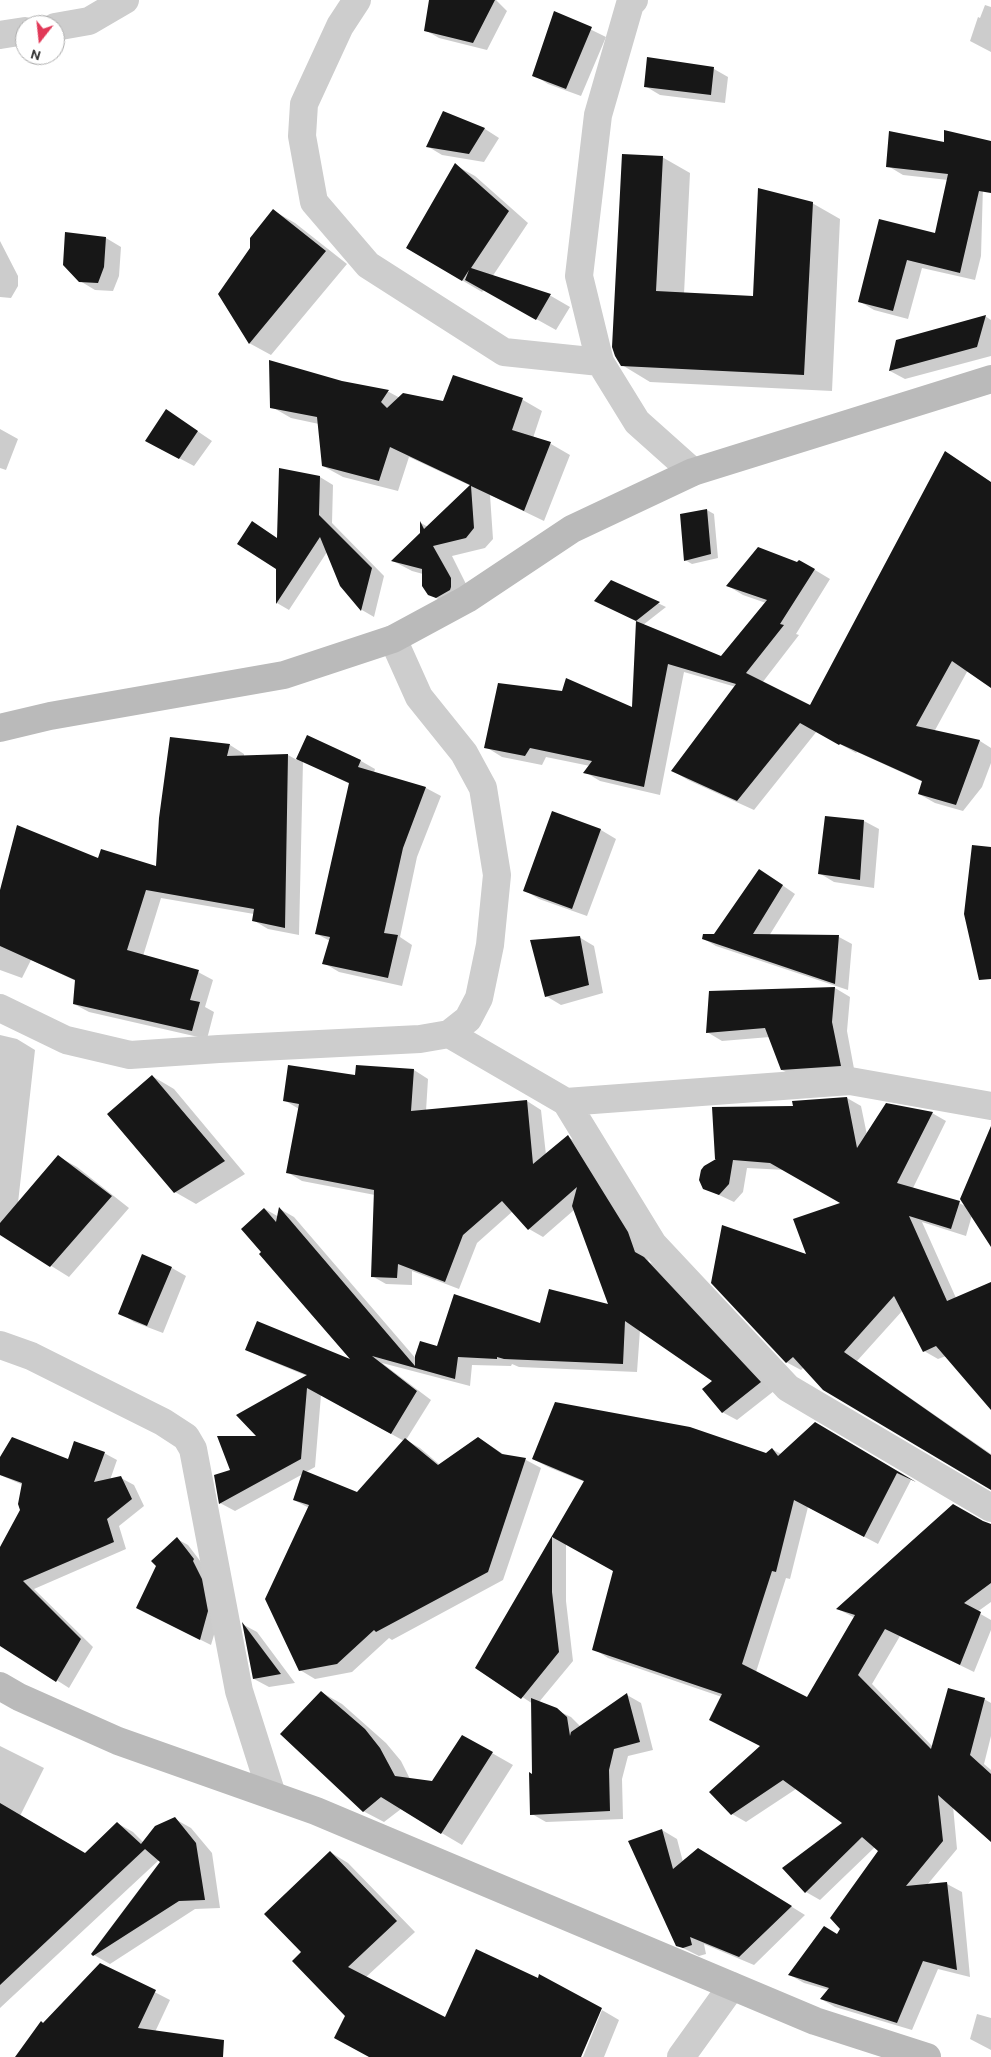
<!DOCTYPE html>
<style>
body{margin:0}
#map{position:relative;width:991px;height:2057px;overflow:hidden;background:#fff;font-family:Overpass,sans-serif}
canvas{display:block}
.north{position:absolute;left:15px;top:15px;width:50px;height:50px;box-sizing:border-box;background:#fff;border:1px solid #acacac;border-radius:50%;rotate:196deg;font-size:14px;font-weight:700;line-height:20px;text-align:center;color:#303030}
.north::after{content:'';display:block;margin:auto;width:18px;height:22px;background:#e13857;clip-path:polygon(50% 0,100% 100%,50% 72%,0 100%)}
</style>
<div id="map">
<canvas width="991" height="2057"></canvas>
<div class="north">N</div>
</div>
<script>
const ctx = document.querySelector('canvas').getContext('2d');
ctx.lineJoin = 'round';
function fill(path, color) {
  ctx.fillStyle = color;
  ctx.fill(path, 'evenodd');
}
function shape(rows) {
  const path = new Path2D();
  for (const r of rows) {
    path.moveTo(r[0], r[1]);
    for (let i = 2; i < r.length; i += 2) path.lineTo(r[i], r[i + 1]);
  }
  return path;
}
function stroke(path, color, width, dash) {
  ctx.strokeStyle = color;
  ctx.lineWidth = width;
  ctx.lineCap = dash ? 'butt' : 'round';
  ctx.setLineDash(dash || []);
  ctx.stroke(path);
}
const shadow = shape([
 [430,0,496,0,507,11,487,50,439,38,425,30],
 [985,5,991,7,991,52,970,41,978,17,980,18],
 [555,12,606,37,581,96,548,84,534,75],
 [714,69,728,77,725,103,660,95,645,86],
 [443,113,485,129,499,138,484,162,442,155,427,146],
 [984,151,981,256,975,280,922,268,908,319,874,310,859,301,936,234,948,180,903,175,888,166],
 [662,157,690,173,684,294,754,298,812,203,840,219,832,391,650,382,622,365],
 [455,165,475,176,528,223,492,277,551,296,570,307,556,330,484,290,482,292,407,248],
 [274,211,295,223,347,264,271,355,249,343,252,248],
 [106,238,121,247,119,276,113,291,95,290,80,281],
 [0,241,18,276,18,286,11,298,0,297],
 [985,316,991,320,991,356,905,379,890,371,897,341],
 [454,376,523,400,542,411,533,438,551,444,570,455,544,521,490,495,493,539,485,548,452,556,471,594,453,608,433,596,423,574,412,571,393,561,421,534,421,523,428,527,471,486,409,457,398,491,343,477,323,466,319,424,291,418,272,407,342,383,389,392,400,398,444,402],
 [181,420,212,441,194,466,162,449],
 [0,429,18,439,6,470,0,468],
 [320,477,333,485,332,523,384,576,374,617,362,610,341,586,327,552,289,610,277,603,278,539],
 [991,482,991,686,968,670,934,732,980,741,991,748,991,763,982,787,963,811,935,803,919,794,923,782,857,752,856,753,817,731,754,810,688,780,673,771,736,687,684,672,660,795,600,781,585,772,590,766,546,757,542,765,502,757,486,747,633,709,637,621,603,604,612,581,666,607,643,625,721,657,766,603,743,595,728,586,800,561,830,579,796,634,799,635,762,683,810,706],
 [707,510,714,514,718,558,692,564,685,560],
 [308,737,361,761,375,769,374,773,426,788,441,796,417,857,400,937,412,945,402,986,339,972,324,963,330,941,317,934,350,784,303,761,299,935,268,929,253,920,254,914,161,898,143,956,198,972,213,980,205,1007,214,1012,207,1039,89,1012,74,1004,76,981,31,960,22,978,0,970,0,904,99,860,158,868,230,745,244,754,244,757,288,755,297,760],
 [553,813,601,830,616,839,587,916,539,899,524,890],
 [864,821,879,829,874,888,834,882,819,873],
 [772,878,795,894,769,936,839,937,852,944,848,990,716,946,704,939,715,935],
 [579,937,594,946,603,993,561,1005,546,996],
 [835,988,850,997,847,1031,855,1074,797,1078,782,1070,770,1037,722,1041,707,1032],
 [0,1035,17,1039,35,1050,18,1203,59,1157,77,1167,129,1208,69,1277,0,1234],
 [414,1070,428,1079,426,1111,527,1101,541,1110,546,1155,568,1137,582,1145,642,1242,649,1262,659,1267,774,1391,737,1420,722,1412,714,1381,640,1330,637,1372,519,1367,512,1364,511,1366,472,1365,470,1386,382,1363,431,1400,406,1440,420,1448,440,1465,479,1438,506,1456,526,1460,541,1468,503,1580,392,1640,389,1638,352,1672,315,1679,300,1670,309,1508,294,1500,303,1474,235,1511,220,1503,232,1470,307,1376,261,1357,247,1349,354,1362,263,1252,265,1209,279,1217,280,1209,294,1217,417,1360,437,1347,541,1324,610,1306,574,1210,543,1237,529,1229,513,1211,477,1243,459,1289,412,1271,412,1285,386,1284,372,1276,375,1195,302,1181,287,1172,299,1109,284,1100,356,1077],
 [321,1395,404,1441,358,1493,306,1472,315,1467],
 [152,1076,174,1089,245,1174,196,1204,175,1192],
 [847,1098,861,1106,867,1135,932,1113,946,1121,913,1188,959,1203,967,1207,991,1154,991,1245,972,1215,966,1236,922,1222,956,1298,991,1283,991,1409,946,1356,938,1359,924,1351,903,1310,857,1361,991,1454,991,1488,804,1367,801,1370,786,1362,808,1256,843,1203,786,1170,747,1168,743,1192,734,1202,704,1188,700,1180,795,1107],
 [172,1268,186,1276,163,1333,134,1322,120,1313],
 [815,1424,911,1480,878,1544,808,1507,790,1579,786,1578,756,1672,808,1698,855,1618,838,1609,983,1523,991,1525,991,1602,977,1612,991,1620,991,1630,974,1672,900,1636,872,1684,933,1747,984,1699,991,1703,991,1736,984,1764,991,1770,991,1840,953,1806,957,1849,927,1885,947,1884,962,1892,970,1977,938,1969,912,2030,835,2007,821,1999,829,1990,804,1983,790,1975,837,1935,880,1851,875,1847,820,1900,806,1892,844,1823,796,1789,746,1822,732,1814,762,1746,722,1697,608,1658,594,1649,615,1571,566,1543,566,1601,573,1661,539,1702,571,1717,581,1727,627,1695,641,1703,653,1750,628,1756,622,1779,623,1819,546,1822,532,1814,533,1704,477,1667,585,1482,548,1467,533,1459,766,1454,772,1449,781,1454],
 [104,1453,117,1460,110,1480,121,1478,134,1485,144,1506,119,1526,126,1549,34,1589,93,1647,69,1688,0,1644,0,1549,22,1510,23,1485,0,1475,0,1460,68,1461],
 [177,1539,188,1545,204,1566,219,1618,211,1645,149,1614],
 [244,1625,257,1632,295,1683,269,1687,254,1679],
 [321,1692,342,1704,386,1743,401,1761,410,1779,433,1782,462,1736,513,1765,462,1845,401,1809,384,1822,363,1811],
 [0,1746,44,1768,20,1816,85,1854,117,1823,133,1832,144,1843,175,1819,191,1828,212,1853,220,1908,195,1909,110,1964,94,1955,161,1862,159,1860,0,2008],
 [662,1830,677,1839,683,1862,713,1858,805,1915,754,1965,704,1944,706,1954,699,1956,677,1945],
 [330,1852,348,1863,415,1932,366,1977,445,2019,580,2057,370,2057,347,2016,303,1953],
 [100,1964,170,2000,155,2032,194,2057,29,2057,44,2024],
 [602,2010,619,2020,604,2057,583,2057],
 [977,2014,991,2018,991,2050,970,2039]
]);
const building = shape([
 [429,0,495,0,473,43,424,31],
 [554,11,592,27,566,89,532,76],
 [647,57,714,67,711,95,644,87],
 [443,111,485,128,469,154,426,147],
 [944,130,991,141,991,193,979,191,960,273,907,260,893,311,858,302,879,219,935,233,948,174,886,167,889,131,944,142],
 [622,154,663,156,656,291,753,296,758,188,813,202,804,375,621,366,615,356,612,347],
 [455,163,509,211,471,268,551,294,536,320,465,280,469,270,462,281,406,248],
 [273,209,326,251,249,344,218,294,250,248,250,238],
 [65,232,106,237,104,267,98,283,79,282,63,265],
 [986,315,977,347,889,371,896,340],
 [269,360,342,381,389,390,381,402,387,408,403,393,443,401,453,375,523,398,512,430,551,442,524,511,471,486,474,528,466,538,433,546,451,578,451,587,450,590,436,598,428,595,422,586,422,569,391,561,420,533,420,521,424,529,470,485,390,447,379,481,322,466,317,417,270,408],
 [166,409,198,431,179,459,145,441],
 [945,451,991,482,991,688,952,661,916,726,980,740,956,805,918,794,922,781,840,744,839,745,800,723,737,801,671,771,736,684,668,664,644,787,583,773,592,761,530,748,525,756,484,748,498,683,562,691,566,678,632,707,636,621,721,656,767,600,726,586,758,547,797,562,799,560,815,569,780,624,784,625,746,673,810,705],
 [279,468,320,476,319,515,372,568,361,611,340,586,320,537,276,604,276,569,237,544,252,521,277,538],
 [707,509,711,554,684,561,680,514],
 [611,580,660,602,636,621,594,601],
 [307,735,361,760,358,767,426,787,403,848,384,933,398,935,388,978,322,964,330,937,315,934,349,783,296,759],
 [170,737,230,744,227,756,288,754,285,928,252,921,254,909,146,890,127,950,199,970,190,1000,200,1002,192,1031,73,1004,75,980,0,946,0,890,17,825,98,858,101,849,156,866,159,818],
 [552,811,601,829,572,909,523,891],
 [825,816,864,820,860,880,818,874],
 [972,845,991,847,991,979,979,980,964,914],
 [759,869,783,885,753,934,839,935,835,984,702,939,703,934,714,934],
 [580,936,589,985,545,997,530,940],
 [835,987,832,1022,841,1066,781,1070,765,1028,706,1033,709,991],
 [288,1065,355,1075,356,1065,414,1069,411,1111,527,1100,533,1164,568,1135,628,1232,635,1252,644,1257,761,1382,722,1413,702,1389,712,1381,625,1321,623,1364,504,1359,497,1357,497,1359,458,1357,455,1379,372,1356,417,1391,391,1434,307,1388,301,1459,219,1504,214,1475,230,1470,217,1436,256,1436,236,1415,307,1375,245,1350,257,1321,350,1359,259,1254,261,1252,241,1229,264,1208,276,1222,279,1207,415,1366,415,1356,420,1341,437,1346,454,1294,540,1323,549,1289,608,1304,572,1206,577,1187,528,1230,502,1201,463,1235,445,1282,398,1264,397,1278,371,1277,374,1190,286,1173,299,1104,283,1101],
 [152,1075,225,1161,174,1193,107,1114],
 [847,1097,857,1148,886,1103,933,1112,897,1183,960,1201,951,1229,909,1216,947,1301,991,1282,991,1410,936,1346,923,1352,894,1296,844,1352,991,1455,991,1490,823,1390,793,1357,786,1363,711,1283,722,1225,806,1254,793,1219,840,1203,770,1163,733,1160,729,1184,719,1195,703,1189,699,1180,701,1170,704,1166,716,1159,715,1159,712,1107,793,1106,792,1101],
 [991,1126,991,1247,960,1199],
 [58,1155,112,1196,50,1267,0,1235,0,1223],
 [142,1254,172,1267,147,1326,118,1314],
 [555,1402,690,1427,766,1453,772,1448,778,1456,815,1422,916,1482,897,1473,864,1537,794,1500,776,1572,772,1571,742,1664,807,1697,855,1615,836,1609,953,1504,983,1521,991,1524,991,1583,964,1603,981,1612,960,1665,885,1629,858,1675,931,1749,948,1688,985,1698,970,1755,991,1774,991,1842,938,1795,943,1841,906,1886,947,1882,957,1970,923,1961,897,2023,820,1999,829,1988,788,1975,824,1926,837,1934,840,1929,830,1918,878,1851,862,1837,805,1893,782,1868,842,1823,783,1780,731,1815,709,1792,760,1746,709,1720,722,1694,592,1650,613,1571,552,1537,552,1592,559,1652,521,1699,475,1668,584,1481,532,1459],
 [12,1437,68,1459,74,1441,105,1452,94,1482,121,1476,132,1499,107,1519,114,1542,23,1581,81,1639,56,1682,0,1646,0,1547,20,1510,18,1504,22,1483,0,1475,0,1457],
 [478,1437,502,1454,526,1458,488,1572,376,1632,374,1630,337,1664,299,1671,265,1599,309,1505,293,1500,303,1470,357,1492,405,1438,438,1465],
 [177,1537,194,1559,193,1561,202,1579,208,1611,200,1640,136,1608,156,1566,151,1561],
 [242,1622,281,1674,253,1679],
 [321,1691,365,1729,380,1748,395,1776,432,1781,462,1735,493,1752,441,1834,381,1797,363,1812,280,1734],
 [627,1693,640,1742,614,1749,609,1770,610,1811,530,1815,529,1772,532,1774,531,1698,557,1708,567,1717,570,1736,571,1732],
 [0,1803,85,1853,117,1822,141,1844,155,1826,175,1817,196,1843,205,1900,179,1901,93,1956,91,1954,160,1862,145,1849,0,1985],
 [662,1829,673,1869,698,1848,792,1906,739,1957,690,1937,692,1945,683,1948,676,1946,628,1841],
 [330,1851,397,1921,348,1967,445,2017,476,1949,538,1978,539,1974,602,2008,581,2057,369,2057,334,2038,345,2016,292,1961,301,1952,264,1914],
 [100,1963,156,1990,138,2028,224,2040,223,2057,15,2057,41,2021,43,2023]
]);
const street = shape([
 [357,0,340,26,304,104,302,136,314,202,368,265,504,352,600,362],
 [634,0,630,4,598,115,579,276,600,362,637,422,693,472],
 [55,27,89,21,125,0],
 [0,35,25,31],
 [0,1008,66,1040,130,1055,219,1049,420,1039,449,1034,468,1019,479,998,490,945,497,875,483,788,464,753,419,697,393,639],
 [449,1034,566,1102,653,1244,788,1388,991,1508],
 [566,1102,850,1081,991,1106],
 [0,1345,31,1356,163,1422,186,1437,193,1449,239,1691,272,1795],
 [681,2057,732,1986]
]);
const secondary = shape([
 [0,728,50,716,284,675,393,639,467,599,572,529,693,472,991,379],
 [0,1686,19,1697,118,1741,316,1811,815,2021,927,2057]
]);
fill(shadow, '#0003');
fill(building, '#171717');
stroke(street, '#cdcdcd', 28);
stroke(secondary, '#bababa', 28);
</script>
